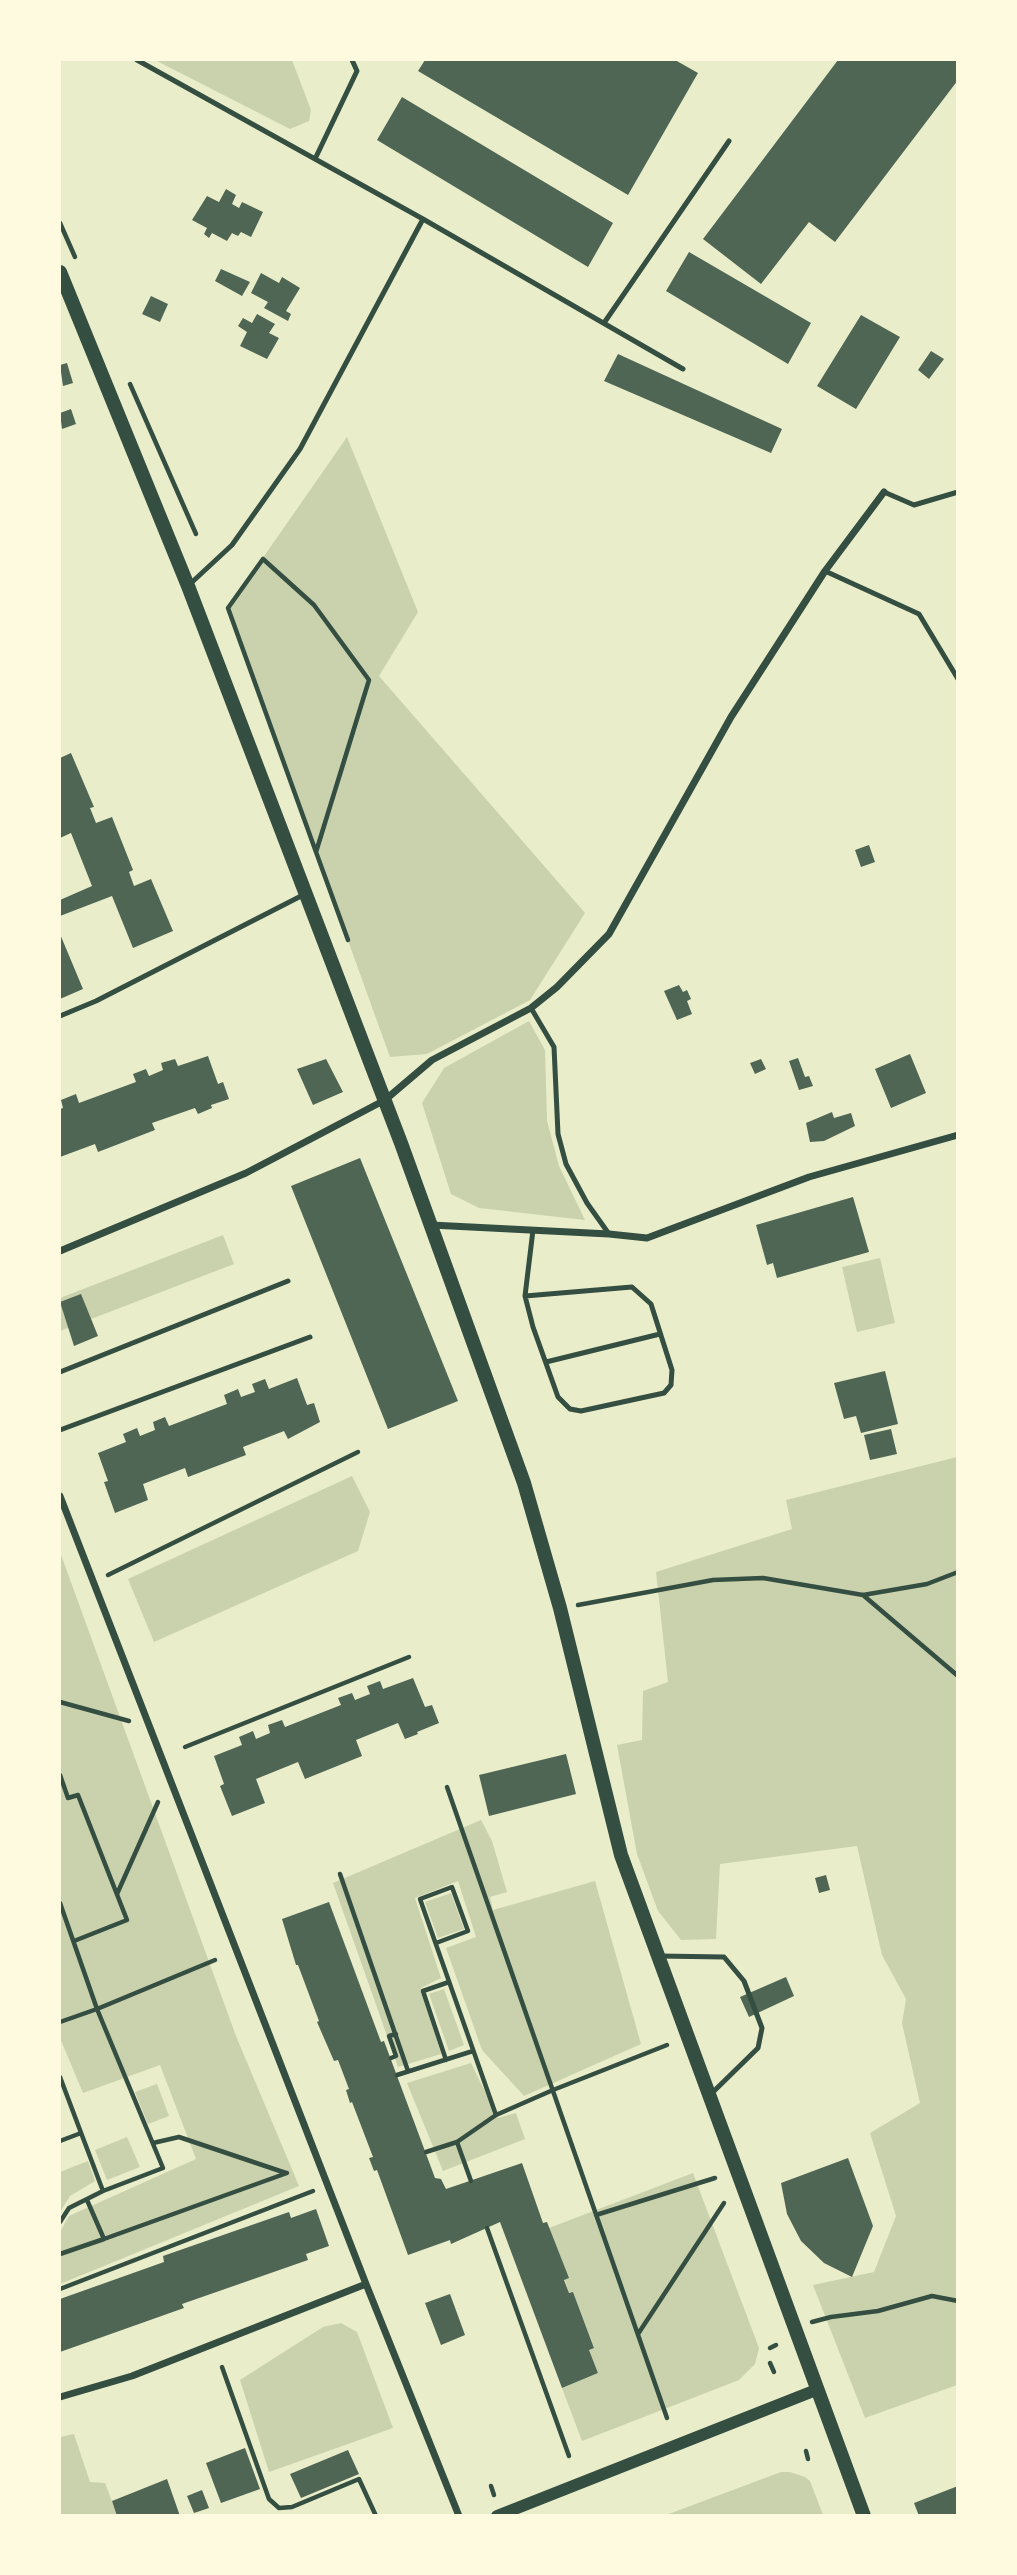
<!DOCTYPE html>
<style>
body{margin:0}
#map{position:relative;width:1017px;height:2575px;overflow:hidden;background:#e9edc9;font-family:Spectral,serif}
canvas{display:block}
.frame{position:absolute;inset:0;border:61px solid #fefae0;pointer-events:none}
</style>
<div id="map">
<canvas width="1017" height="2575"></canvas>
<div class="frame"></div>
</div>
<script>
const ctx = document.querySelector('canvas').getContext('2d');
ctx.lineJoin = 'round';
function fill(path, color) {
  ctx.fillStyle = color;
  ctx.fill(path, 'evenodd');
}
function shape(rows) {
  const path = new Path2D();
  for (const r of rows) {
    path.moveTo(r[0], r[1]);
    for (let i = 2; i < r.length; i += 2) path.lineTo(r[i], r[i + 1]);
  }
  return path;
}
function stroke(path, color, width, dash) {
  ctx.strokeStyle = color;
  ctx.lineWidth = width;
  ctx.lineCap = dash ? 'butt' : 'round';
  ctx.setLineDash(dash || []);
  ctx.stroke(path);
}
const green = shape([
 [155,60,292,60,311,110,309,121,290,129],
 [347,437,418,612,379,676,585,913,530,1000,427,1054,390,1057,228,608],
 [529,1021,545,1050,547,1121,559,1166,585,1220,479,1208,451,1194,422,1103,444,1068],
 [223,1235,234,1264,60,1331,60,1298],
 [880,1258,895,1323,857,1332,842,1267],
 [957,1457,957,2385,865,2418,813,2285,874,2272,896,2216,870,2133,920,2103,902,2023,906,1999,882,1955,857,1846,720,1864,716,1939,681,1940,658,1911,637,1854,617,1745,642,1740,643,1691,668,1682,656,1572,792,1529,786,1500],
 [352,1476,370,1512,358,1551,154,1642,128,1579],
 [60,1552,236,2036,299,2186,60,2284,60,2232,69,2216,196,2159,160,2065,83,2093,60,2038],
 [481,1820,492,1841,507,1892,490,1897,493,1910,595,1881,641,2044,524,2096,482,2050,446,1948,476,1937,458,1881,415,1898,441,1978,421,1988,441,2054,398,2067,333,1883],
 [451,1893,464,1929,438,1938,425,1902],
 [444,1989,464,2045,449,2051,429,1994],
 [471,2063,498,2118,516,2113,525,2139,443,2171,407,2083],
 [157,2084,169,2116,148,2124,135,2092],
 [127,2137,140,2167,107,2180,95,2150],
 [88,2161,95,2181,70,2196,60,2212,60,2172],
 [693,2173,759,2348,755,2364,739,2380,582,2441,562,2388,598,2373,589,2350,594,2347,573,2292,569,2293,549,2228],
 [341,2323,357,2332,393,2428,269,2472,240,2380,323,2327],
 [74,2434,90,2482,105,2483,117,2515,60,2516,60,2437],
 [781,2472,790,2472,805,2477,810,2481,823,2515,666,2515]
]);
const building = shape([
 [425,60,675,60,698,73,628,195,418,71],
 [838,60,958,60,958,80,835,242,809,222,761,284,703,239],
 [402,97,613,223,588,267,377,140],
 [226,189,236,195,232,204,239,208,242,202,263,212,251,237,241,232,238,236,232,233,227,241,212,233,209,238,204,234,207,228,192,220,207,196,219,202],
 [689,252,811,323,788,364,666,291],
 [221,269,250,282,242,296,215,281],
 [261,273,279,283,282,277,300,288,286,311,291,314,288,321,264,308,268,302,251,293],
 [151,296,168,304,160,322,142,314],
 [257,314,275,324,269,333,279,338,267,359,240,346,247,332,238,326,243,318,252,323],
 [861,315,900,337,856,409,817,386],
 [931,351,944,359,929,379,918,370],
 [618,354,782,429,771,453,604,381],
 [67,363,73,383,63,386,60,365],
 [71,409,76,424,62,429,60,413],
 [71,753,94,807,90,808,96,823,112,817,133,870,129,872,134,886,151,879,173,931,133,948,112,896,60,916,60,900,92,886,71,833,60,838,60,758],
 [869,845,875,862,861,867,855,850],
 [60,934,83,989,60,999],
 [679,985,683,992,687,990,691,999,687,1001,692,1014,677,1020,664,991],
 [910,1054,926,1093,891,1108,875,1069],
 [208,1056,218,1084,223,1082,229,1099,211,1105,212,1108,198,1114,195,1108,152,1123,155,1130,98,1152,95,1144,60,1157,60,1109,63,1108,61,1100,76,1094,79,1103,136,1082,133,1074,146,1069,149,1076,163,1070,161,1063,175,1059,178,1066],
 [798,1058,805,1077,809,1076,813,1086,799,1090,789,1061],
 [326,1059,343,1092,313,1105,297,1069],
 [761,1059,766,1069,755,1074,750,1063],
 [832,1112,834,1118,851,1113,855,1126,824,1141,810,1142,806,1123],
 [360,1158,458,1401,388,1429,291,1186],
 [853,1197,869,1252,777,1278,773,1263,767,1265,756,1225],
 [81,1294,98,1336,74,1346,60,1302],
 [885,1371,898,1424,861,1433,856,1416,844,1419,834,1383],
 [297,1378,307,1405,314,1403,320,1422,288,1439,284,1431,243,1447,246,1455,188,1477,185,1468,143,1484,148,1500,115,1513,104,1482,108,1481,98,1453,126,1442,123,1434,137,1428,140,1436,155,1430,153,1422,165,1417,169,1426,227,1404,224,1395,238,1389,241,1397,255,1392,252,1384,265,1379,269,1389],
 [891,1429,897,1454,870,1460,864,1435],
 [413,1678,425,1707,432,1705,439,1723,417,1732,418,1734,405,1739,398,1723,356,1740,362,1756,305,1779,298,1762,256,1779,265,1803,232,1816,220,1786,224,1784,214,1756,242,1745,239,1737,253,1731,256,1739,270,1733,268,1725,282,1720,285,1727,341,1705,338,1698,352,1693,355,1700,370,1694,367,1686,380,1681,383,1689],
 [566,1754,576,1794,489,1816,479,1775],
 [826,1875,830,1890,819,1893,815,1878],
 [329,1902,381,2042,384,2041,435,2178,441,2179,446,2189,522,2163,543,2223,547,2222,569,2278,564,2280,569,2293,573,2292,594,2348,589,2350,598,2373,562,2388,500,2222,451,2244,450,2240,408,2255,377,2170,374,2171,369,2158,373,2157,352,2102,350,2103,346,2090,349,2089,338,2060,334,2061,317,2022,319,2021,298,1965,296,1965,282,1919],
 [786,1977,794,1996,749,2017,740,1997],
 [848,2158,873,2226,852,2277,824,2263,801,2241,787,2214,781,2183],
 [316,2209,329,2246,306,2254,308,2260,182,2304,184,2308,60,2352,60,2299,164,2262,163,2256,289,2212,291,2218],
 [450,2294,465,2335,441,2345,425,2303],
 [245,2448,260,2489,221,2503,206,2463],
 [348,2450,359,2474,301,2498,290,2474],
 [167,2479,180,2516,117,2516,112,2501],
 [958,2486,958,2516,919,2516,914,2503],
 [202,2490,209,2508,194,2513,187,2496]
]);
const path = shape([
 [60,223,75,257],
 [130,384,196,534],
 [316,852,369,680,314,605,263,559,228,608,316,852,348,940],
 [108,1575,358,1452],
 [863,1595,958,1676],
 [578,1605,713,1580,763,1578,863,1595,927,1584,958,1572],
 [60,1702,129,1721],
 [185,1747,409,1657],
 [60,1775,68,1798,78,1795,127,1920,74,1941],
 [447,1787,667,2418],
 [340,1874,408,2071],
 [117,1894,158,1802],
 [60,1903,97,2009,163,2168,103,2191],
 [436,1943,468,1931,452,1887,420,1899,496,2115,553,2090,667,2045],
 [60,2022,97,2009,215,1960],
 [391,2058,396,2056,389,2036,396,2034],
 [446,2060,423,1991,449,1982],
 [397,2075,473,2051],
 [60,2077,103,2191,69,2208,60,2222],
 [60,2141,81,2133],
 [457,2142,471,2181],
 [153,2143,179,2137,286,2173],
 [426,2152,457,2142,496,2115],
 [596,2215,715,2178],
 [487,2228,569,2456],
 [104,2239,287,2173],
 [60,2254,104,2239,87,2200],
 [60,2289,313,2191],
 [812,2322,831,2317,878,2311,932,2296,958,2301],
 [638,2334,724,2203],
 [770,2348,776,2345],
 [770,2363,774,2372],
 [222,2367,269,2499,279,2508,292,2507,359,2479,376,2516],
 [806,2451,808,2459],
 [491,2486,494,2495]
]);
const service = shape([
 [137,60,423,219,683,369],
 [315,159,357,71,352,60],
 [604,323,729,141],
 [884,492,914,505,958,492],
 [825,571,919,614,958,679],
 [190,584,232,545,300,449,423,219],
 [531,1008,554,1047,558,1134,566,1164,587,1203,609,1234],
 [60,1016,96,1001,305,894],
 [525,1296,632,1287,651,1304,672,1370,671,1385,664,1393,581,1411,570,1409,558,1397,533,1327,525,1296,533,1230],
 [546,1362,660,1334],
 [60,1372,288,1281],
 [60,1430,310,1337],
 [659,1956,724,1957,744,1981,762,2028,758,2048,712,2093]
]);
const minor = shape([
 [431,1225,609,1234,647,1238,809,1177,958,1135],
 [60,1251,246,1173,385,1100,432,1060,531,1008,557,987,609,934,731,717,825,571,884,492],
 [60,1496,366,2284,459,2516],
 [60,2397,132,2376,366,2284]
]);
const tertiary = shape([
 [497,2516,816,2390]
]);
const secondary = shape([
 [60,272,188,586,401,1143,524,1483,560,1608,621,1855,864,2516]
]);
fill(green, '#cad2ad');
fill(building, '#4f6655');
stroke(path, '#344e41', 4.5);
stroke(service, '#344e41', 5);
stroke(minor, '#344e41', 7);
stroke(tertiary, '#344e41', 12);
stroke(secondary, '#344e41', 14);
</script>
